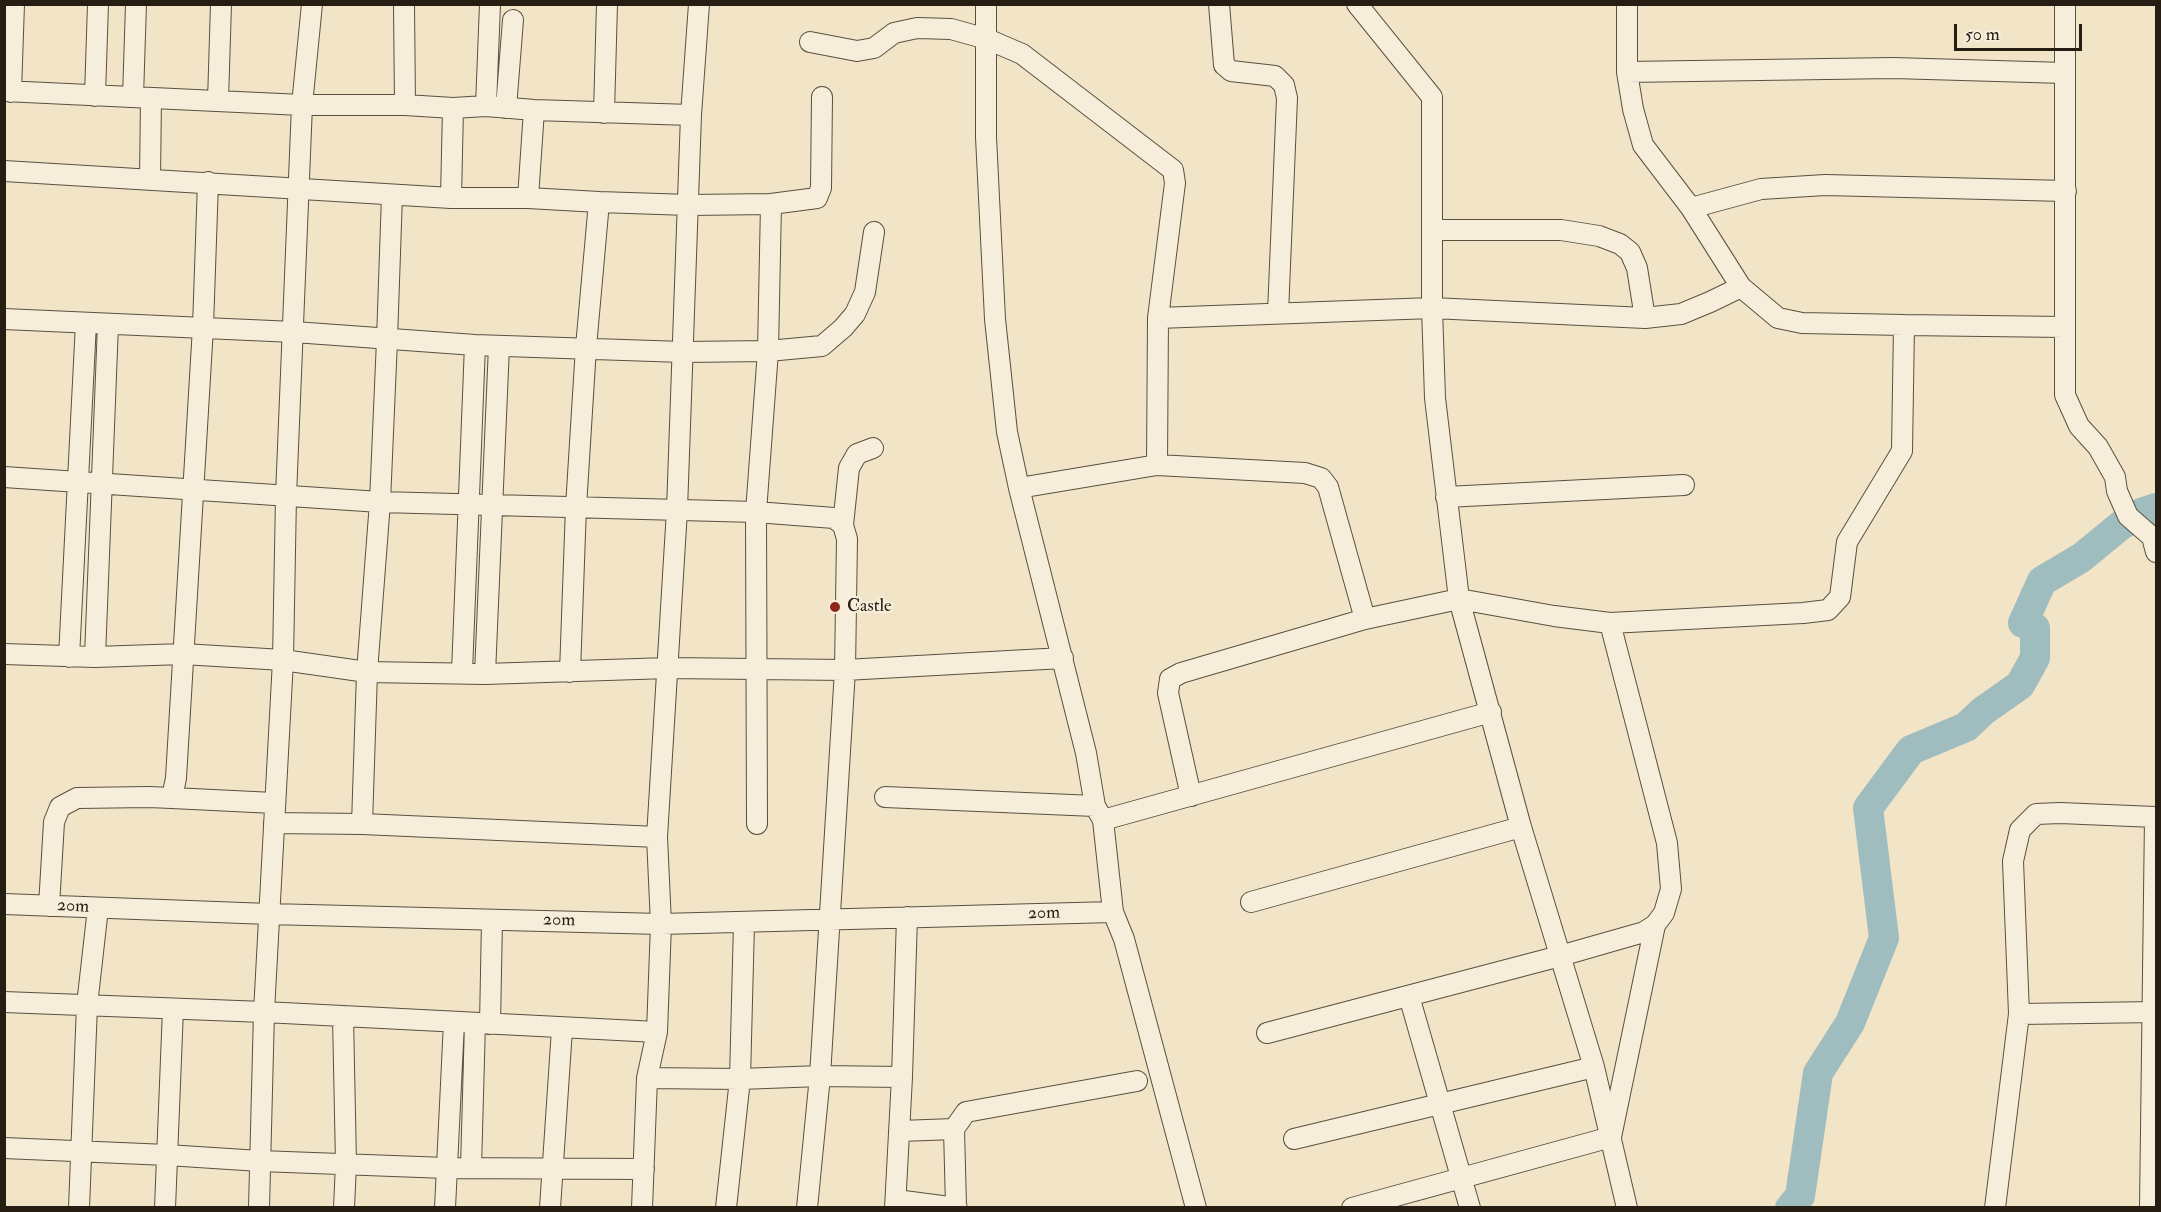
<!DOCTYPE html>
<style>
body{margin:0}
#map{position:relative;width:2161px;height:1212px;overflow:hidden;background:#f2e4c7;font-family:"IM FELL Double Pica",serif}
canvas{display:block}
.frame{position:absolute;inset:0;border:6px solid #261e13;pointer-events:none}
.scale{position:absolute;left:1954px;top:24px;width:128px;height:27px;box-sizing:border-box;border:3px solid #261e13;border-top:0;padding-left:8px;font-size:18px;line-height:21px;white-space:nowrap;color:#261e13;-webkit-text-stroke:4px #f7eddb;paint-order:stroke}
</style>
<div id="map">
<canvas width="2161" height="1212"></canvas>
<div class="frame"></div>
<div class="scale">50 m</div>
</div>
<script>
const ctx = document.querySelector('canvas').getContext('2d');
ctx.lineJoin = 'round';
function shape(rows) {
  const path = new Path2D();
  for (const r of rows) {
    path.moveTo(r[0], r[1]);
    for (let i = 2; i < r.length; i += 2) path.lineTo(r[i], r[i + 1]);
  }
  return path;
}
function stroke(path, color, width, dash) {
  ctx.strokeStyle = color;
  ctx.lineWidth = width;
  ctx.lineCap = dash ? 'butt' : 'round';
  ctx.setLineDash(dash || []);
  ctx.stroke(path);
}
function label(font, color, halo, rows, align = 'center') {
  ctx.font = font + ' "IM FELL Double Pica",serif';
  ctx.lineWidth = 4.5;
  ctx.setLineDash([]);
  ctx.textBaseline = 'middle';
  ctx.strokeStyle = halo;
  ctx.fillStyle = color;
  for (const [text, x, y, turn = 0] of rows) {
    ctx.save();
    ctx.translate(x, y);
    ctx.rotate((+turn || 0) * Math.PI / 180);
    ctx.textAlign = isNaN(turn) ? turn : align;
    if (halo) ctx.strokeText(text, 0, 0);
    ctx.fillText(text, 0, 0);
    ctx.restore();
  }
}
const river = shape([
 [1790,1208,1800,1196,1818,1073,1850,1023,1884,938,1868,808,1911,750,1966,727,1983,711,2020,685,2035,658,2035,628,2023,623,2042,581,2081,558,2120,526,2141,513,2156,508]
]);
const minor = shape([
 [404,4,405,105],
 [986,4,986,137,995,319,1007,432,1019,488,1086,753,1095,806,1103,820,1113,912,1124,939,1196,1208],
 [1219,4,1224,65,1231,71,1275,76,1284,85,1287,98,1278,313],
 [1357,4,1432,97,1432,308,1435,398,1459,599,1521,827,1594,1067,1627,1208],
 [2065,4,2065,395,2079,426,2098,447,2115,477,2117,491,2128,516,2152,537,2156,552],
 [810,42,857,51,874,48,894,33,917,28,951,29,987,39,1022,54,1173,170,1175,183,1158,318,1157,465],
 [1627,72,1627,4],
 [4,91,302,105,405,105,453,108,486,106,534,110,691,115],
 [11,92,14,4],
 [95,96,98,4],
 [133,97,136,4],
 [218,101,221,4],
 [486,106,490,4],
 [506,108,513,20],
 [604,113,607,4],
 [4,171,451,198,528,198,599,202,689,205,771,204,768,351,756,512,757,824],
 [150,179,151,98],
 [451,198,453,108],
 [528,198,534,110],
 [771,204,817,198,821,188,822,97],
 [1691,208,1761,189,1825,185,2066,191],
 [1432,230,1561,230,1599,236,1620,244,1630,252,1637,268,1645,318],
 [1158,318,1432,308,1645,318,1681,314,1710,302,1741,287],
 [4,319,294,332,475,345,683,352,768,351,822,346,843,328,855,314,865,292,874,232],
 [1904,325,1802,323,1778,318,1741,287,1691,208,1643,145,1633,109,1627,72,1893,68,2065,73],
 [4,477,380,502,756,512,834,518,843,525],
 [1019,488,1157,465,1305,473,1321,478,1328,487,1365,619],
 [1446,497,1684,485],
 [4,654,95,657,183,654,283,660,367,672,485,674,668,668,845,670,1063,658],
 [69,657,86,323],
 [95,657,108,324],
 [462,672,475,345],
 [570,672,576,507,586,347,599,202],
 [485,674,499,346],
 [1191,796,1168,693,1170,679,1181,673,1365,619,1459,599,1554,616,1610,623,1803,613,1828,610,1840,597,1847,542,1902,451,1904,325,2065,327],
 [885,797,1095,806],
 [172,798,274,803],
 [1103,820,1491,712],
 [274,823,362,824,657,837],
 [362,824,367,672,380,502,387,340,392,195],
 [1251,902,1521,827],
 [4,904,269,914,661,924,1113,912],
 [49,906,54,822,60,807,77,798,149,797,172,798,176,778,203,327,208,182],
 [1409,996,1470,1208],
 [4,1002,264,1012,657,1032],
 [2019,1014,2156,1012],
 [343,1016,346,1164,344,1208],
 [490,1024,492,920],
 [1267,1033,1560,956,1644,932,1655,925,1664,913,1671,889,1667,843,1610,623],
 [647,1078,740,1079,820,1076,902,1077],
 [954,1129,956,1206],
 [900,1131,954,1129,966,1112,1137,1081],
 [1294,1139,1594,1067],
 [4,1148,167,1155,260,1161,446,1168,644,1169],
 [471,1168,475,1023],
 [896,1200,957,1208],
 [79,1208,87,1005,98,908],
 [165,1208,173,1009],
 [259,1208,264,1012,283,660,286,496,302,105,312,4],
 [445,1208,454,1022],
 [550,1208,562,1029],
 [642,1208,647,1078,657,1032,661,924,657,837,677,510,691,115,699,4],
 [726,1208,740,1079,744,923],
 [807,1208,820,1076,845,670,847,539,843,525,849,468,857,454,873,448],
 [895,1208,902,1077,907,917],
 [1352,1208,1611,1137,1655,925],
 [1995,1208,2019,1014,2013,861,2020,830,2036,814,2060,813,2155,817,2150,1208]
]);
const markers = [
 [835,607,6,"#8f2418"]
];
const poiNames = [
 ["Castle",847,607]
];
const streetNames = [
 ["20m",73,907,3],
 ["20m",1044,914,-1],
 ["20m",559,921,1]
];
stroke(river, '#9fbcbf', 30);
stroke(minor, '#595040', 22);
stroke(minor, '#f7eddb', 20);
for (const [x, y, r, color] of markers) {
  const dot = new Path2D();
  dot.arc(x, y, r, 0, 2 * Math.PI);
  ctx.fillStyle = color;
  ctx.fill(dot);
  stroke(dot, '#f7eddb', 2);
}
label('18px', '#261e13', '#f7eddb', poiNames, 'left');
label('18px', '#261e13', '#f7eddb', streetNames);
</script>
